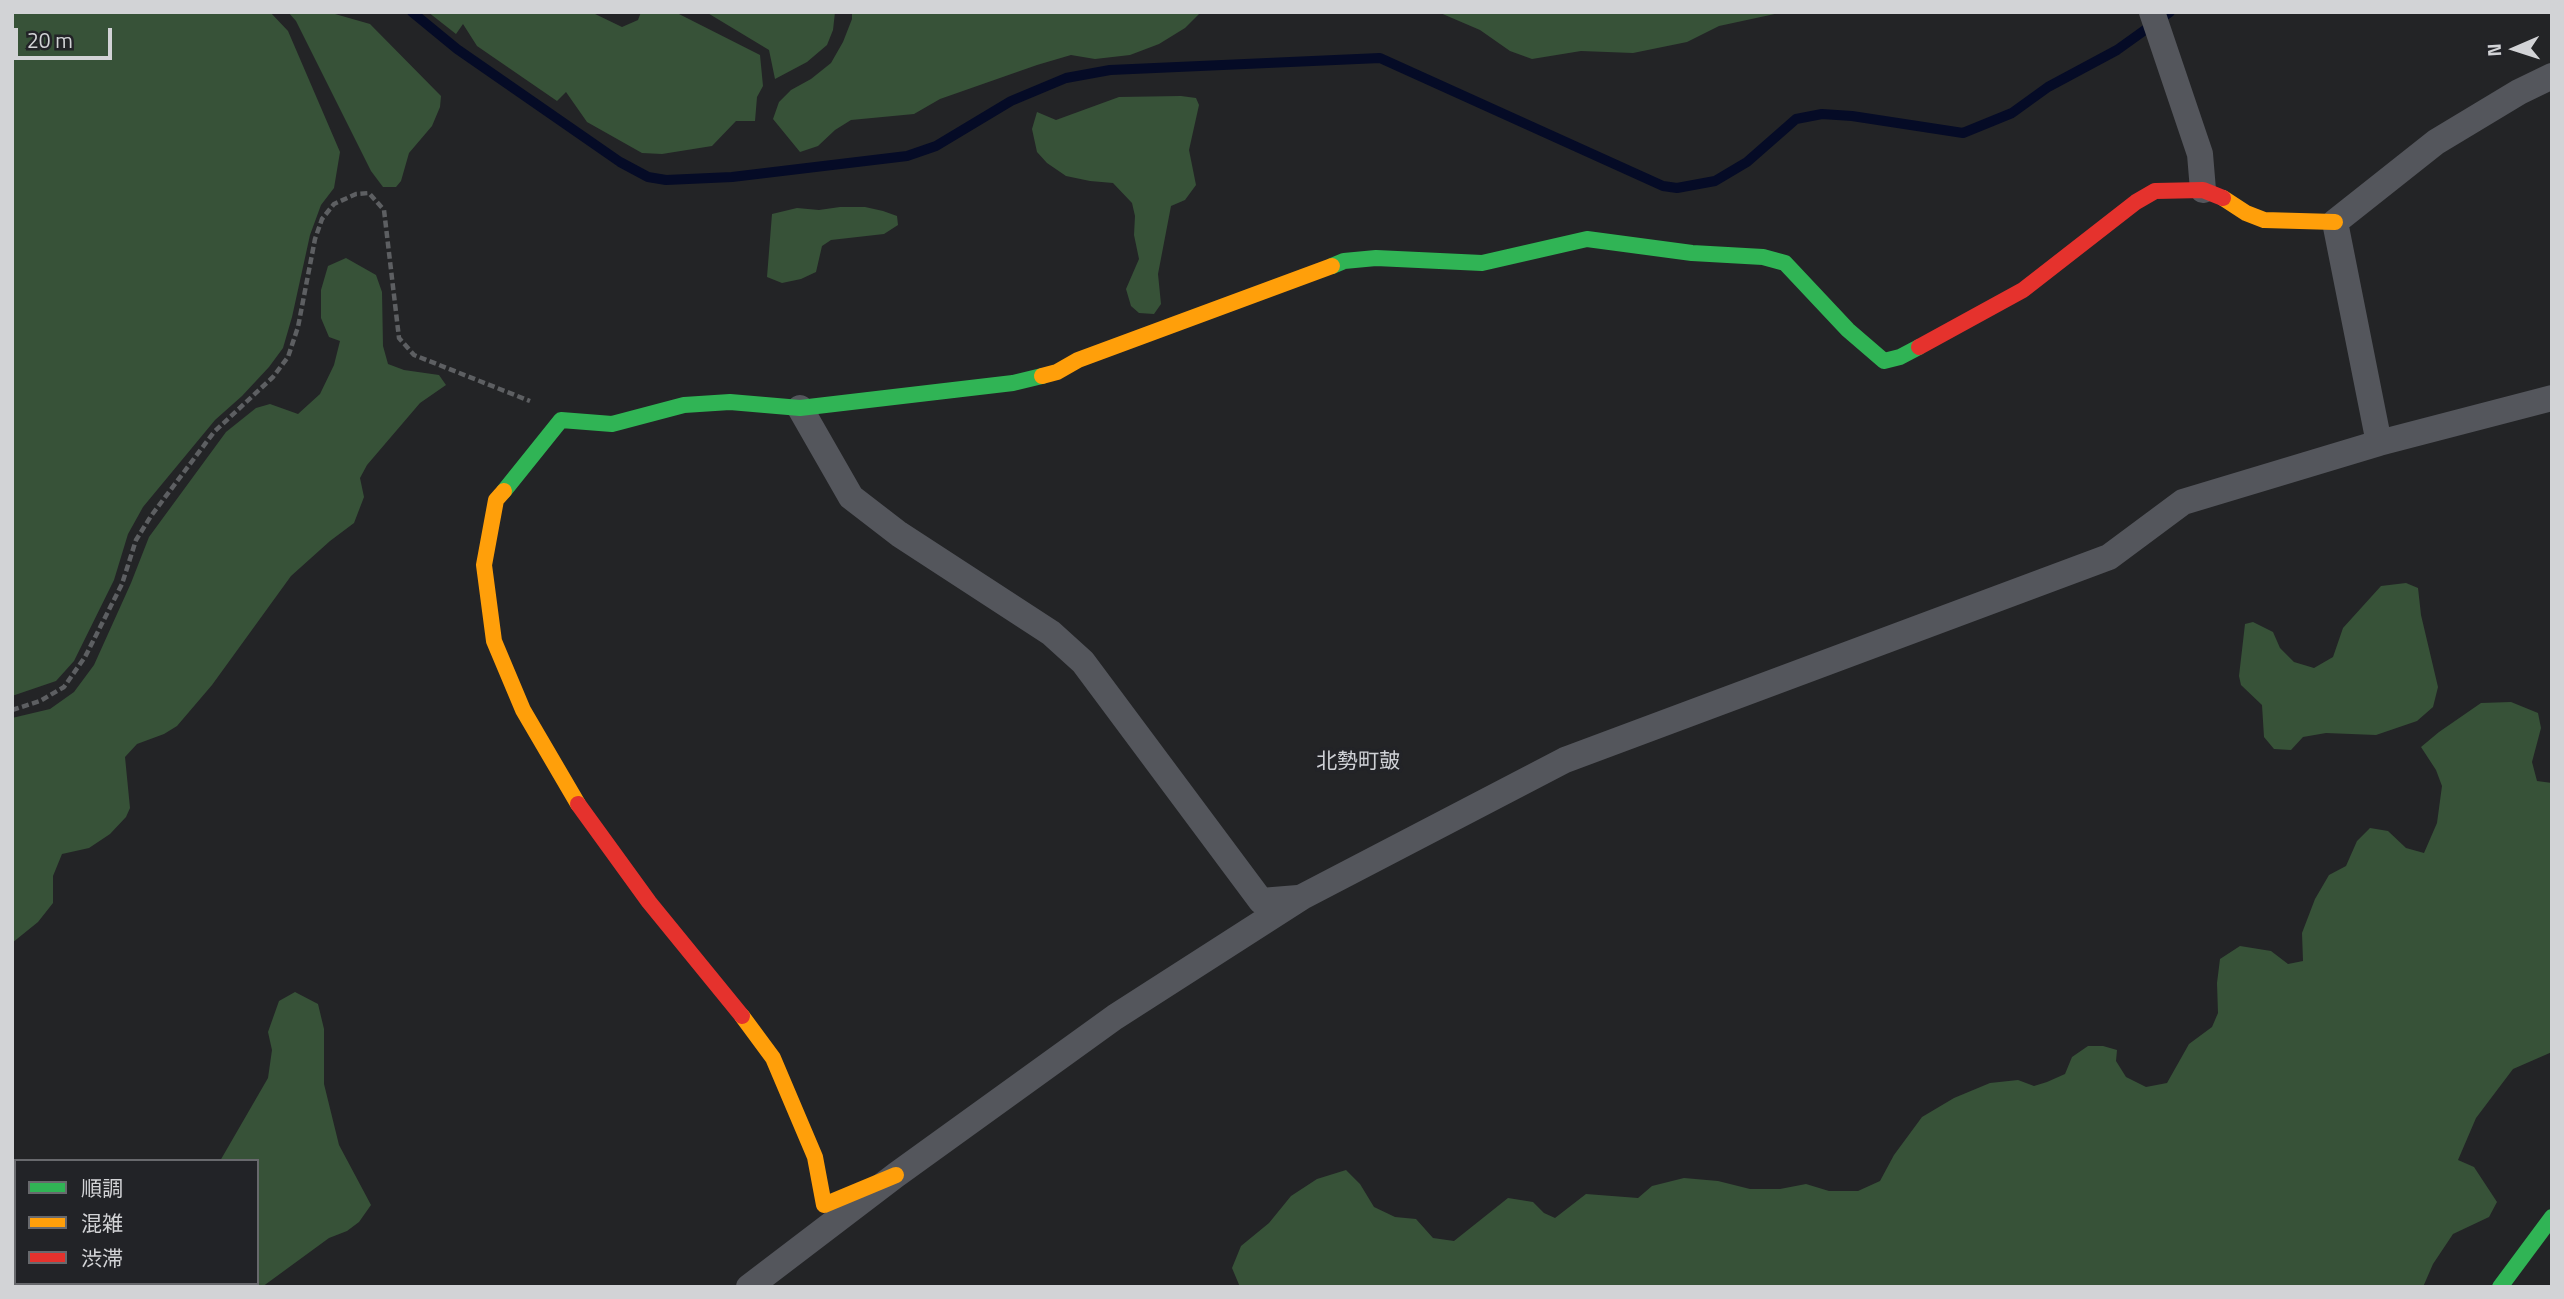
<!DOCTYPE html>
<meta charset="utf-8">
<style>
body{margin:0}
#map{position:relative;width:2564px;height:1299px;overflow:hidden;background:#232426;font-family:"Titillium Web","Noto Sans JP",sans-serif}
canvas{display:block}
.frame{position:absolute;inset:0;border:14px solid #d2d3d6;pointer-events:none}
.legend{position:absolute;left:14px;top:1159px;width:245px;height:126px;box-sizing:border-box;background:#222327;border:2px solid #68696d;margin:0;padding:9px 12px;list-style:none;font-size:21px;color:#d2d3d6}
.legend li{display:flex;align-items:center;gap:14px;height:35px}
.legend b{width:35px;border:2px solid #68696d}
.north{position:absolute;left:2480px;top:14px;width:70px;height:70px;-webkit-text-stroke:5px #222327;paint-order:stroke;rotate:267deg;font-size:19px;font-weight:700;line-height:28px;text-align:center;color:#d2d3d6}
.north::after{content:'';display:block;margin:auto;width:24px;height:32px;background:#d2d3d6;clip-path:polygon(50% 0,100% 100%,50% 72%,0 100%)}
.scale{position:absolute;left:14px;top:28px;width:98px;height:32px;box-sizing:border-box;border:4px solid #d2d3d6;border-top:0;padding-left:9px;font-size:21px;line-height:24px;white-space:nowrap;color:#d2d3d6;-webkit-text-stroke:5px #222327;paint-order:stroke}
</style>
<div id="map">
<canvas width="2564" height="1299"></canvas>
<div class="frame"></div>
<ul class="legend">
<li><b style="height:9px;background:#30b455"></b>順調</li>
<li><b style="height:9px;background:#ff9f0a"></b>混雑</li>
<li><b style="height:9px;background:#e5322d"></b>渋滞</li>
</ul>
<div class="north">N</div>
<div class="scale">20 m</div>
</div>
<script>
const ctx = document.querySelector('canvas').getContext('2d');
ctx.lineJoin = 'round';
function fill(path, color) {
  ctx.fillStyle = color;
  ctx.fill(path, 'evenodd');
}
function shape(rows) {
  const path = new Path2D();
  for (const r of rows) {
    path.moveTo(r[0], r[1]);
    for (let i = 2; i < r.length; i += 2) path.lineTo(r[i], r[i + 1]);
  }
  return path;
}
function stroke(path, color, width, dash) {
  ctx.strokeStyle = color;
  ctx.lineWidth = width;
  ctx.lineCap = dash ? 'butt' : 'round';
  ctx.setLineDash(dash || []);
  ctx.stroke(path);
}
function label(font, color, halo, rows, align = 'center') {
  ctx.font = font + ' "Titillium Web","Noto Sans JP",sans-serif';
  ctx.lineWidth = 7;
  ctx.setLineDash([]);
  ctx.textBaseline = 'middle';
  ctx.strokeStyle = halo;
  ctx.fillStyle = color;
  for (const [text, x, y, turn = 0] of rows) {
    ctx.save();
    ctx.translate(x, y);
    ctx.rotate((+turn || 0) * Math.PI / 180);
    ctx.textAlign = isNaN(turn) ? turn : align;
    if (halo) ctx.strokeText(text, 0, 0);
    ctx.fillText(text, 0, 0);
    ctx.restore();
  }
}
const forest = shape([
 [12,12,270,12,288,31,340,152,334,188,321,205,310,235,292,317,283,348,269,367,242,396,215,420,143,507,128,534,114,580,74,661,56,681,12,696],
 [288,12,328,12,370,24,441,96,440,107,432,126,409,153,401,181,396,187,383,187,371,171,296,21],
 [428,12,591,12,622,27,638,20,641,12,675,12,760,55,763,86,757,97,755,121,736,121,712,146,662,154,642,153,587,122,566,92,557,101,477,46,463,24,456,34],
 [706,12,835,12,833,30,827,45,807,62,775,79,769,50],
 [852,12,1201,12,1185,28,1159,44,1130,55,1095,59,1071,55,1037,65,940,99,914,114,851,120,835,130,818,146,800,152,773,119,779,102,791,90,811,79,831,63,843,42,852,19],
 [1438,12,1784,12,1719,26,1687,42,1633,53,1581,51,1532,59,1510,51,1480,30],
 [1181,96,1196,98,1199,105,1189,150,1196,185,1185,200,1171,206,1158,274,1161,304,1154,314,1139,313,1131,306,1126,289,1139,259,1134,235,1135,216,1132,203,1113,183,1090,181,1066,176,1047,163,1037,152,1032,129,1037,112,1056,120,1119,97],
 [840,207,865,207,883,211,897,216,898,225,884,234,831,240,822,246,816,272,801,279,782,283,767,277,772,214,797,208,819,210],
 [346,258,376,275,382,292,383,346,388,364,404,370,439,375,446,385,420,403,367,465,360,478,364,497,354,523,330,541,291,576,212,685,177,726,164,734,137,744,125,757,130,808,126,817,110,834,89,848,62,854,53,876,53,903,38,922,12,943,12,718,50,709,74,692,94,665,131,583,149,537,226,432,256,408,270,404,298,414,320,394,334,365,340,341,329,337,321,318,321,290,328,266],
 [2406,583,2418,588,2421,615,2438,687,2433,707,2417,721,2376,735,2326,733,2303,737,2291,750,2274,749,2264,737,2262,705,2241,685,2239,676,2245,624,2253,622,2273,632,2280,648,2294,662,2314,668,2333,657,2343,628,2381,586],
 [2511,702,2538,713,2541,728,2532,762,2537,781,2552,783,2552,1052,2513,1069,2476,1118,2458,1160,2474,1167,2497,1202,2489,1217,2453,1234,2433,1264,2423,1287,1240,1287,1232,1268,1241,1246,1269,1223,1291,1196,1317,1179,1346,1170,1360,1184,1374,1207,1395,1217,1416,1219,1433,1238,1454,1241,1508,1198,1533,1202,1544,1213,1555,1218,1586,1194,1638,1198,1652,1186,1684,1178,1718,1181,1750,1189,1780,1189,1806,1184,1829,1191,1858,1191,1880,1181,1894,1155,1922,1117,1954,1098,1990,1083,2018,1080,2034,1086,2047,1082,2065,1074,2072,1057,2088,1046,2103,1046,2117,1050,2116,1061,2126,1077,2146,1087,2167,1083,2189,1044,2212,1027,2218,1013,2217,983,2220,959,2240,946,2271,951,2288,964,2303,961,2302,933,2315,899,2329,875,2346,866,2357,841,2370,828,2388,831,2406,848,2424,853,2437,823,2442,786,2436,770,2421,747,2439,732,2481,703],
 [295,992,318,1004,324,1029,324,1084,339,1145,371,1205,359,1222,347,1231,329,1238,262,1287,202,1287,201,1283,257,1283,257,1161,220,1161,268,1078,272,1050,268,1032,279,1001]
]);
const stream = shape([
 [412,12,457,49,620,162,648,177,666,180,732,177,907,156,936,146,1011,101,1066,78,1110,70,1380,58,1663,186,1677,188,1715,181,1747,162,1796,119,1822,114,1852,116,1963,133,2012,113,2048,87,2117,50,2170,12]
]);
const path = shape([
 [12,710,40,701,64,687,85,657,122,584,136,540,151,516,214,432,273,377,288,357,298,327,315,239,322,219,334,204,356,194,369,193,384,210,399,338,414,355,530,401]
]);
const street = shape([
 [2152,12,2200,154,2203,190],
 [800,408,851,497,899,534,1051,633,1083,662,1261,901,1298,898],
 [2379,443,2552,398],
 [749,1287,896,1175,1115,1017,1302,897,1565,760,2109,557,2183,502,2379,443,2335,222,2436,142,2519,92,2552,76]
]);
const fast = shape([
 [1332,266,1344,261,1376,258,1482,263,1587,239,1692,253,1763,257,1785,263,1848,330,1884,361,1900,357,1919,347],
 [504,491,561,420,612,424,684,405,730,402,800,408,1013,383,1042,376],
 [2500,1287,2552,1217]
]);
const slow = shape([
 [2223,198,2246,213,2264,220,2335,222],
 [1042,376,1057,372,1078,360,1332,266],
 [504,491,496,500,484,565,494,641,523,710,578,804],
 [742,1016,773,1058,815,1157,824,1205,896,1175]
]);
const jam = shape([
 [1919,347,2023,290,2136,202,2155,191,2203,190,2223,198],
 [578,804,649,902,742,1016]
]);
const quarterNames = [
 ["北勢町皷",1358,763]
];
fill(forest, '#375238');
stroke(stream, '#050b26', 10);
stroke(path, '#5d5f62', 4.5, [7, 3.5]);
stroke(street, '#54565c', 26);
stroke(fast, '#30b455', 16);
stroke(slow, '#ff9f0a', 16);
stroke(jam, '#e5322d', 16);
label('21px', '#cfd1d6', '#222327', quarterNames);
</script>
